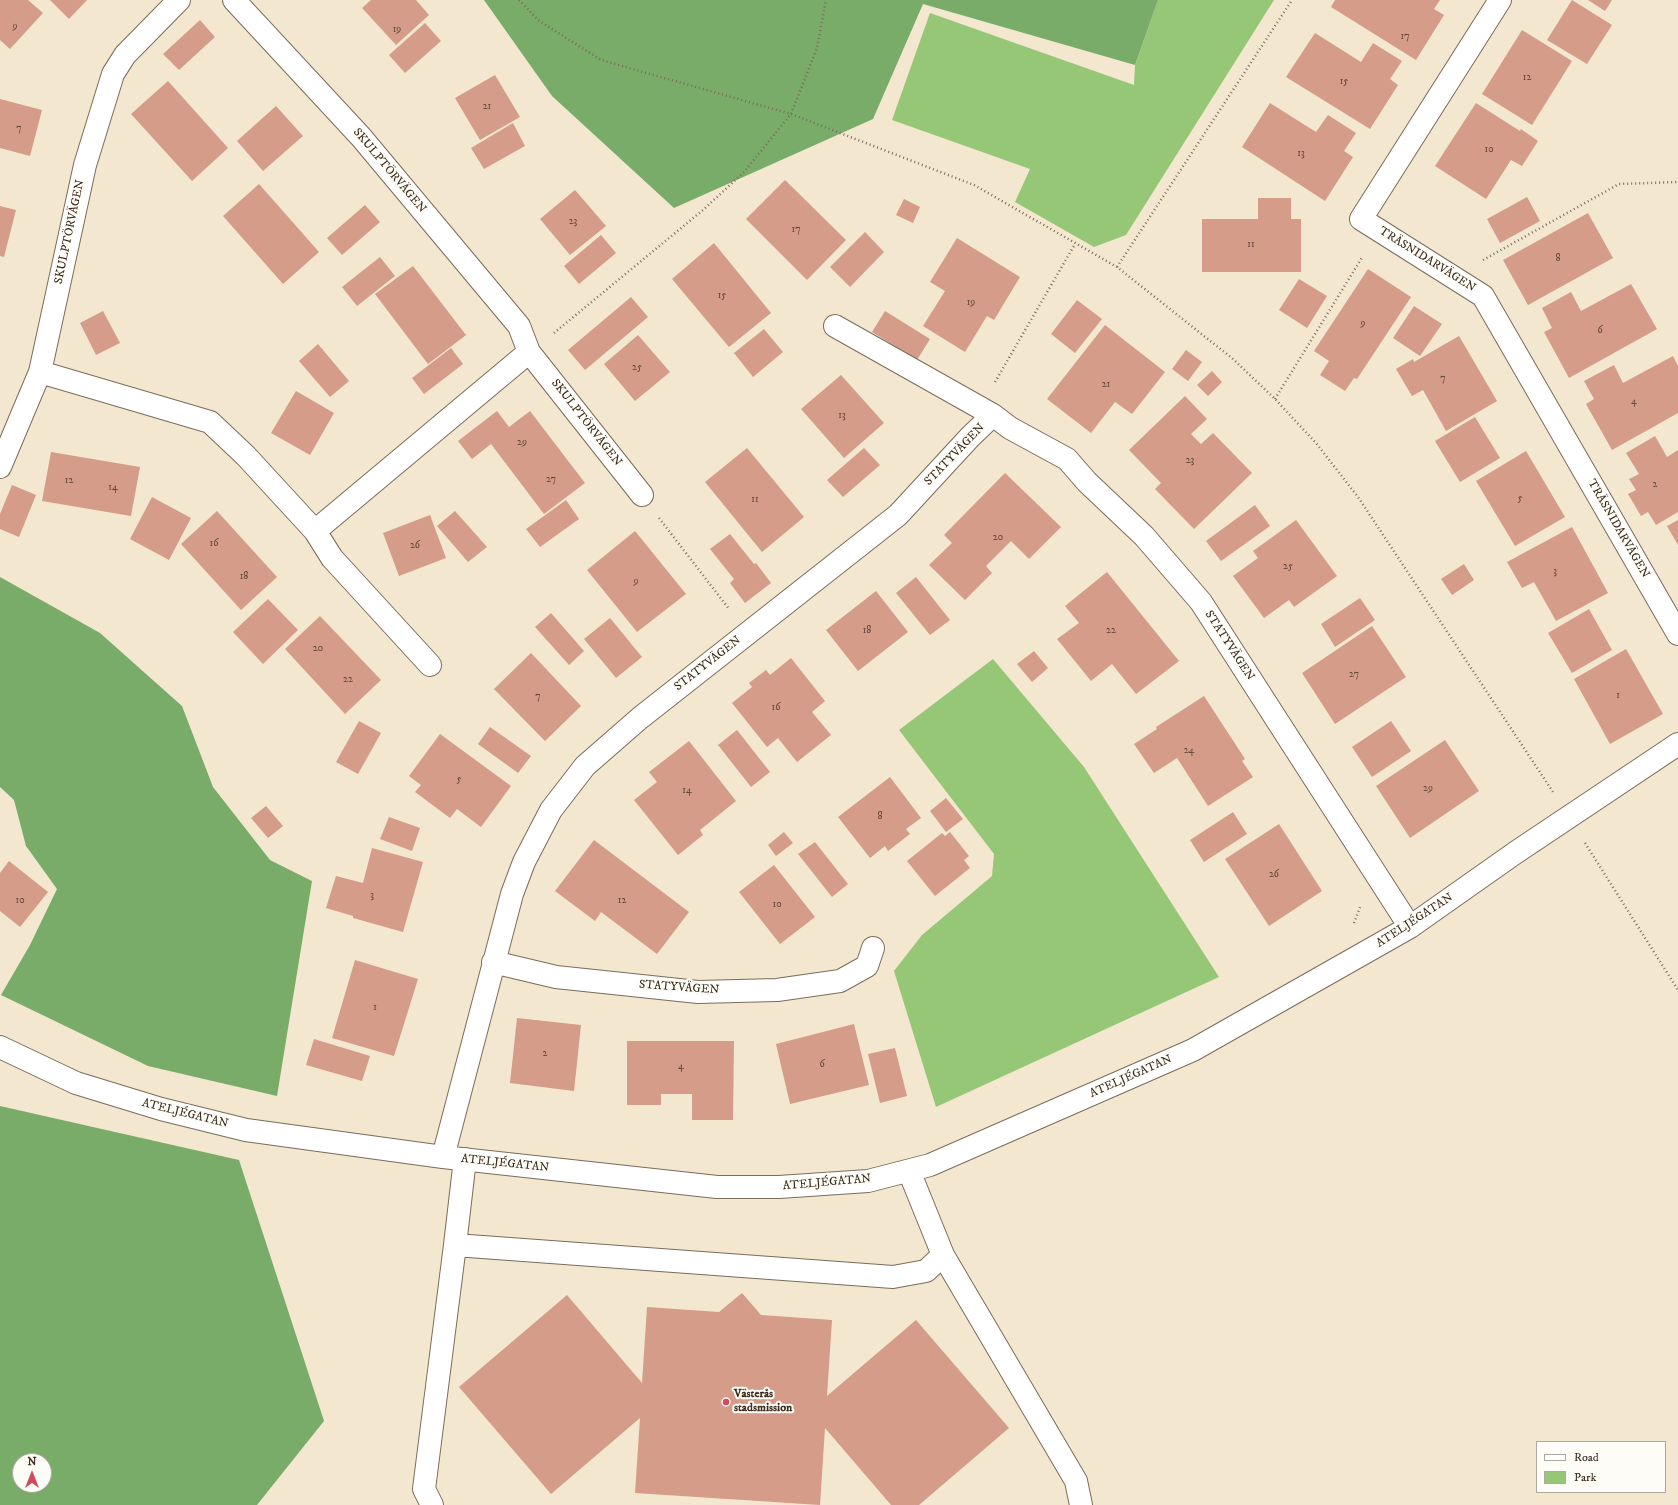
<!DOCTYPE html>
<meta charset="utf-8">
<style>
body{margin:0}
#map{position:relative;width:1678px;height:1505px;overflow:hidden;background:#f3e7cf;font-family:"IM FELL DW Pica",serif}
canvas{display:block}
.legend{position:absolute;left:1536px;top:1441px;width:130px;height:52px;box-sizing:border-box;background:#fdfcf7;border:1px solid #afa8a0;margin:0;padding:5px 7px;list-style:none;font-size:12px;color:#3b2a1e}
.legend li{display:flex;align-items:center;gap:8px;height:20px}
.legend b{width:20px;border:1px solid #afa8a0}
.north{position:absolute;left:12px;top:1453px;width:40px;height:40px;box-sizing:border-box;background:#fdfcf7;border:1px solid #afa8a0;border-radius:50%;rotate:0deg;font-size:11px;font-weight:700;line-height:16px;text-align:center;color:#3b2a1e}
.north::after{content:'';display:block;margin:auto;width:14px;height:18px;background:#d1495b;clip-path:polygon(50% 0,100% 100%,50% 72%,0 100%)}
</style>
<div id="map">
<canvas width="1678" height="1505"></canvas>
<ul class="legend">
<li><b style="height:5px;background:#fff"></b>Road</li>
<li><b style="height:11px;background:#96c777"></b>Park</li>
</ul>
<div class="north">N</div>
</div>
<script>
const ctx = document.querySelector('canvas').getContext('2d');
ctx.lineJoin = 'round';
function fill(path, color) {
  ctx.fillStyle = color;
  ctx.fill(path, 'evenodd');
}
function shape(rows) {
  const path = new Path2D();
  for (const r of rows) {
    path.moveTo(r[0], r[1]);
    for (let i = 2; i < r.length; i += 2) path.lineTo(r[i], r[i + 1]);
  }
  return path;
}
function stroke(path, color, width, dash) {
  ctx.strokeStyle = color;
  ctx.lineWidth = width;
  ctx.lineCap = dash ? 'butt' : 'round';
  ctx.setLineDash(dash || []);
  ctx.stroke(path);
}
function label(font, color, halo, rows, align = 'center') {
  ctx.font = font + ' "IM FELL DW Pica",serif';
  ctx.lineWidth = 4;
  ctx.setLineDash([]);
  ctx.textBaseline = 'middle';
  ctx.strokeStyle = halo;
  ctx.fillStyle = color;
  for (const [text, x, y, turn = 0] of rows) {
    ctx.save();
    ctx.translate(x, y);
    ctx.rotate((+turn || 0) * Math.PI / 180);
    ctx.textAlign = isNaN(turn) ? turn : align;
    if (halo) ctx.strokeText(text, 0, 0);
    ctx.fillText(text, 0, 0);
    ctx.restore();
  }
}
const green = shape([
 [1158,0,1274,0,1126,235,1094,247,1015,202,1030,169,892,120,930,13,1134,85,1135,65],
 [993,659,1084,767,1219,977,936,1107,894,971,922,935,992,876,994,854,899,730]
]);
const forest = shape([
 [484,0,1158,0,1135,65,923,4,873,119,674,208,552,96],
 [0,577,100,633,182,706,213,787,270,860,312,881,277,1096,148,1066,1,995,30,945,57,889,26,846,14,800,0,787],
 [0,1106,239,1160,324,1421,257,1505,0,1505],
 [20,1461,44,1461,44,1485,20,1485]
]);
const building = shape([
 [0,0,28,0,43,13,10,49,0,40],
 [50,0,87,0,69,19],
 [371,0,416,0,429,15,396,45,362,8],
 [1335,0,1440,0,1434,9,1444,15,1416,60,1331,7],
 [1572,0,1612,25,1587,64,1547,40],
 [1588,0,1612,0,1605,11],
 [200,20,215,37,179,70,163,54],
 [425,23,441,41,405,73,389,55],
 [1522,30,1572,61,1532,125,1482,94],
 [1315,33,1361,62,1373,43,1402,61,1390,79,1398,85,1370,129,1286,77],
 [495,75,520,117,480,140,455,98],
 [168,81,228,148,192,181,131,114],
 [0,99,42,110,30,156,0,148],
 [1270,103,1316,132,1328,115,1356,133,1344,151,1353,157,1325,201,1242,147],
 [1476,103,1520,131,1521,129,1538,141,1522,166,1511,160,1486,199,1435,166],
 [276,106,303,136,263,171,237,141],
 [513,123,525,146,484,169,471,148],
 [785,180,846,240,807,280,746,219],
 [259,184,319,252,283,284,223,216],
 [575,190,606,226,570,255,540,219],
 [1527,197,1540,221,1500,243,1487,219],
 [1258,198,1291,198,1291,219,1301,219,1301,272,1202,272,1202,219,1258,219],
 [904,199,920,207,913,223,896,215],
 [365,205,380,222,342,255,327,238],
 [0,206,16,210,4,257,0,256],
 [1588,213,1613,258,1528,305,1503,260],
 [865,232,884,252,850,287,830,267],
 [601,235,616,253,579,284,564,266],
 [957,238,1020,277,994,320,987,316,965,352,923,326,945,291,930,282],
 [714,243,771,313,729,347,672,279],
 [380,257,395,276,357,306,342,287],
 [413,266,466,335,428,364,375,294],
 [1368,269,1411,297,1357,379,1354,378,1345,391,1320,375,1329,361,1314,351],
 [1299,279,1327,296,1307,328,1279,310],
 [1631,284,1657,329,1569,378,1544,332,1552,328,1542,308,1571,292,1581,311],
 [631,297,648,317,585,370,568,350],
 [1077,300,1102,319,1075,353,1051,334],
 [1414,306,1442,324,1420,356,1393,338],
 [103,311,120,343,96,355,80,323],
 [885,311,930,339,917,360,872,332],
 [1105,325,1165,372,1132,414,1115,402,1091,433,1047,399],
 [764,329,783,352,753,377,734,353],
 [638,335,670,372,635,401,604,364],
 [1459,336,1497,401,1446,431,1423,390,1412,396,1396,369,1413,359,1414,362],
 [318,344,349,381,330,397,299,361],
 [451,348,463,364,424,394,412,378],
 [1186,350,1202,362,1188,381,1172,369],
 [1673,356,1678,366,1678,413,1612,450,1586,404,1594,399,1584,381,1614,365,1623,383],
 [1212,371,1222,382,1208,396,1197,385],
 [841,375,884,423,844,458,801,409],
 [296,391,334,413,310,455,271,433],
 [1185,396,1207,419,1191,434,1201,444,1213,433,1252,473,1194,529,1155,489,1161,483,1129,450],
 [497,411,509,427,530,411,585,483,544,514,491,444,472,459,458,441],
 [1475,417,1500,458,1460,482,1435,441],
 [1655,436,1667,457,1678,450,1678,512,1656,525,1648,512,1641,516,1628,494,1636,490,1629,479,1639,474,1626,453],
 [747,448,804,517,762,552,705,482],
 [864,448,880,465,843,497,827,480],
 [1526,451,1565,517,1515,546,1476,481],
 [51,452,140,467,131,516,42,501],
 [1005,473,1061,527,1029,559,1011,541,986,566,992,573,965,600,929,565,952,543,944,535],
 [12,485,36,495,19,537,0,529,0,514],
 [152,497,191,518,169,560,130,539],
 [566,500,579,519,540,547,526,529],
 [1255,505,1270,526,1221,561,1206,541],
 [217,511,277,577,241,610,181,544],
 [455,511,487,547,468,562,437,526],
 [430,515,446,558,399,576,383,533],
 [1296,520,1337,576,1294,607,1289,600,1264,618,1233,576,1258,558,1253,551],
 [1678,520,1678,545,1667,526],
 [1572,527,1608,593,1556,621,1534,582,1522,588,1507,562],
 [635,531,686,594,637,632,587,570],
 [730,534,754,564,756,563,771,583,745,603,730,583,734,579,710,549],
 [1464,564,1474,580,1452,595,1441,579],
 [1107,572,1179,661,1136,694,1112,664,1091,681,1057,639,1079,623,1065,606],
 [916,577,950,620,930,635,896,593],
 [876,591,908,632,858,671,826,630],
 [1360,598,1375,620,1335,647,1321,624],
 [268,599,298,630,263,664,233,632],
 [1589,609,1612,650,1572,673,1548,633],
 [551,613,584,651,569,665,535,627],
 [320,616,381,680,345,714,285,649],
 [610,618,642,657,616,678,584,639],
 [1372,626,1406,677,1335,724,1302,673],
 [1626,649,1663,714,1610,744,1574,679],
 [1034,651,1048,668,1032,682,1017,664],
 [531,653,581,706,545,741,494,689],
 [791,658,825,701,812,712,831,735,797,762,778,738,767,747,732,703,752,687,749,683,766,670,770,675],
 [1204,696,1245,759,1242,761,1253,777,1208,806,1177,758,1154,773,1134,744,1157,729,1156,727],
 [359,721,381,733,358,774,336,762],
 [1391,721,1411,751,1372,777,1352,747],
 [490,727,531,756,518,773,478,744],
 [737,730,770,772,751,787,718,745],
 [440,734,511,786,481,827,457,809,450,818,415,792,421,785,409,776],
 [1445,740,1479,791,1410,838,1376,786],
 [689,741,736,801,700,830,703,835,678,855,634,800,657,782,649,772],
 [890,777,921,818,906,829,910,834,888,851,885,846,870,858,838,817],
 [946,798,963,819,946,832,930,811],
 [266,806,283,826,268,838,251,818],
 [1233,812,1247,834,1204,862,1190,840],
 [389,817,420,828,412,851,380,839],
 [1279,824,1322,891,1269,926,1225,859],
 [784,832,793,843,776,856,768,845],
 [950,832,969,856,964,860,970,868,935,896,907,861,942,833,945,836],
 [594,840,689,912,657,954,601,912,595,921,555,891],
 [815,842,848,884,832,897,798,854],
 [372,848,423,862,403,932,353,918,353,916,326,908,336,876,363,883],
 [9,861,48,892,20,927,0,911,0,873],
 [774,865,815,917,780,944,739,892],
 [355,960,418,979,394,1056,332,1038],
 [517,1018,581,1025,574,1091,510,1083],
 [854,1024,869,1085,790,1104,776,1044],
 [314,1039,370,1056,362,1081,306,1065],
 [627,1041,734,1041,733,1120,692,1120,692,1094,661,1094,661,1105,627,1105],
 [895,1048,907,1096,880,1103,868,1054],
 [742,1293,761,1315,832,1320,827,1396,916,1320,1009,1428,919,1505,891,1505,825,1428,820,1505,635,1493,640,1418,551,1494,459,1387,567,1295,642,1383,647,1307,719,1312]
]);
const path = shape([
 [519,0,538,20,601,60,791,114,974,185,1117,267,1233,359,1275,399,1316,443,1358,497,1553,792],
 [1483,260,1619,184,1678,182],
 [1117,267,1292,0],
 [554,333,703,210,744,172,791,114,817,48,826,0],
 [995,382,1075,244],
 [1275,399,1363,256],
 [659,518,729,609],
 [1585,843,1678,990],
 [1354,923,1360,907]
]);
const minor = shape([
 [1500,0,1361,219,1483,296,1678,634],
 [835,326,993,415,1010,428,1067,459,1087,482,1144,536,1201,602,1410,927],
 [529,352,642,495],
 [40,372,210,422,246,456,315,531,529,352,519,326,361,137,234,0],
 [0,467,40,372,85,165,113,74,125,55,179,0],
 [315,531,332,558,430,665],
 [493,962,556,977,698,992,777,990,840,981,867,966,873,948],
 [0,1047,76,1083,161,1109,246,1130,443,1157,717,1187,779,1187,868,1181,930,1165,1193,1050,1410,927,1515,853,1678,744],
 [443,1157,512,894,524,862,551,810,585,766,640,718,898,515,970,437,993,415],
 [465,1159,455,1245,893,1277,926,1271,943,1255,909,1171],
 [943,1255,1076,1481,1081,1505],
 [432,1505,424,1489,455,1245]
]);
const markers = [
 [726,1402,4,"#d1495b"]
];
const numberNames = [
 ["9",15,27],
 ["19",397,30],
 ["17",1405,37],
 ["12",1527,78],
 ["15",1344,82],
 ["21",487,107],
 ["7",19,129],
 ["10",1489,150],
 ["13",1301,154],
 ["23",573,222],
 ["17",796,230],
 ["11",1251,245],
 ["8",1558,259],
 ["15",722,296],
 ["19",971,303],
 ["9",1363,324],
 ["6",1600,331],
 ["25",637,368],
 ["7",1443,379],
 ["21",1106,385],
 ["4",1634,402],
 ["13",842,416],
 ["29",522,443],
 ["23",1190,461],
 ["27",551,480],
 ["12",69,481],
 ["2",1655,485],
 ["14",113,488],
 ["5",1520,499],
 ["11",755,500],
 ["20",998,538],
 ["16",214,544],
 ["26",415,546],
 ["25",1288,567],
 ["3",1555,572],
 ["18",244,577],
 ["9",636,582],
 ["18",867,631],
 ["22",1111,631],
 ["20",318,649],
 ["27",1354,675],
 ["22",348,680],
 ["1",1618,696],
 ["7",538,697],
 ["16",776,708],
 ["24",1189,751],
 ["5",459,780],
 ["29",1428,789],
 ["14",687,791],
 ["8",880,817],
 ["26",1274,875],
 ["3",372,896],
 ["10",20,901],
 ["12",622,901],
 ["10",777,905],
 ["1",375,1008],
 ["2",545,1054],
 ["6",822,1065],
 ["4",681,1067]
];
const streetNames = [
 ["SKULPTÖRVÄGEN",389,171,50],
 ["SKULPTÖRVÄGEN",70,232,-78],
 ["TRÄSNIDARVÄGEN",1427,260,32],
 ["SKULPTÖRVÄGEN",586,423,52],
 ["STATYVÄGEN",955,455,-46],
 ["TRÄSNIDARVÄGEN",1618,529,60],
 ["STATYVÄGEN",1229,646,57],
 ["STATYVÄGEN",708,664,-38],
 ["ATELJÉGATAN",1415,921,-33],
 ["STATYVÄGEN",679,988,4],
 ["ATELJÉGATAN",1131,1077,-24],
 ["ATELJÉGATAN",185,1114,14],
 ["ATELJÉGATAN",505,1164,6],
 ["ATELJÉGATAN",827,1183,-5]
];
const poiNames = [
 ["Västerås",734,1395],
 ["stadsmission",734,1409]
];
fill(green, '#96c777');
fill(forest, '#78ac68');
fill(building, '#d49c89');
stroke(minor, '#7b6c5c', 24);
stroke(path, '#7b6c5c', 2.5, [1, 3]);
stroke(minor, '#fff', 22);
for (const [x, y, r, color] of markers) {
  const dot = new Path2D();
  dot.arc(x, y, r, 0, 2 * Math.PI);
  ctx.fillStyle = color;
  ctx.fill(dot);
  stroke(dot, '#fdfcf7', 1.5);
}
label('10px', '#614639', null, numberNames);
label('12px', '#3b2a1e', '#fdfcf7', streetNames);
label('bold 12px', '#3b2a1e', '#fdfcf7', poiNames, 'left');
</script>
